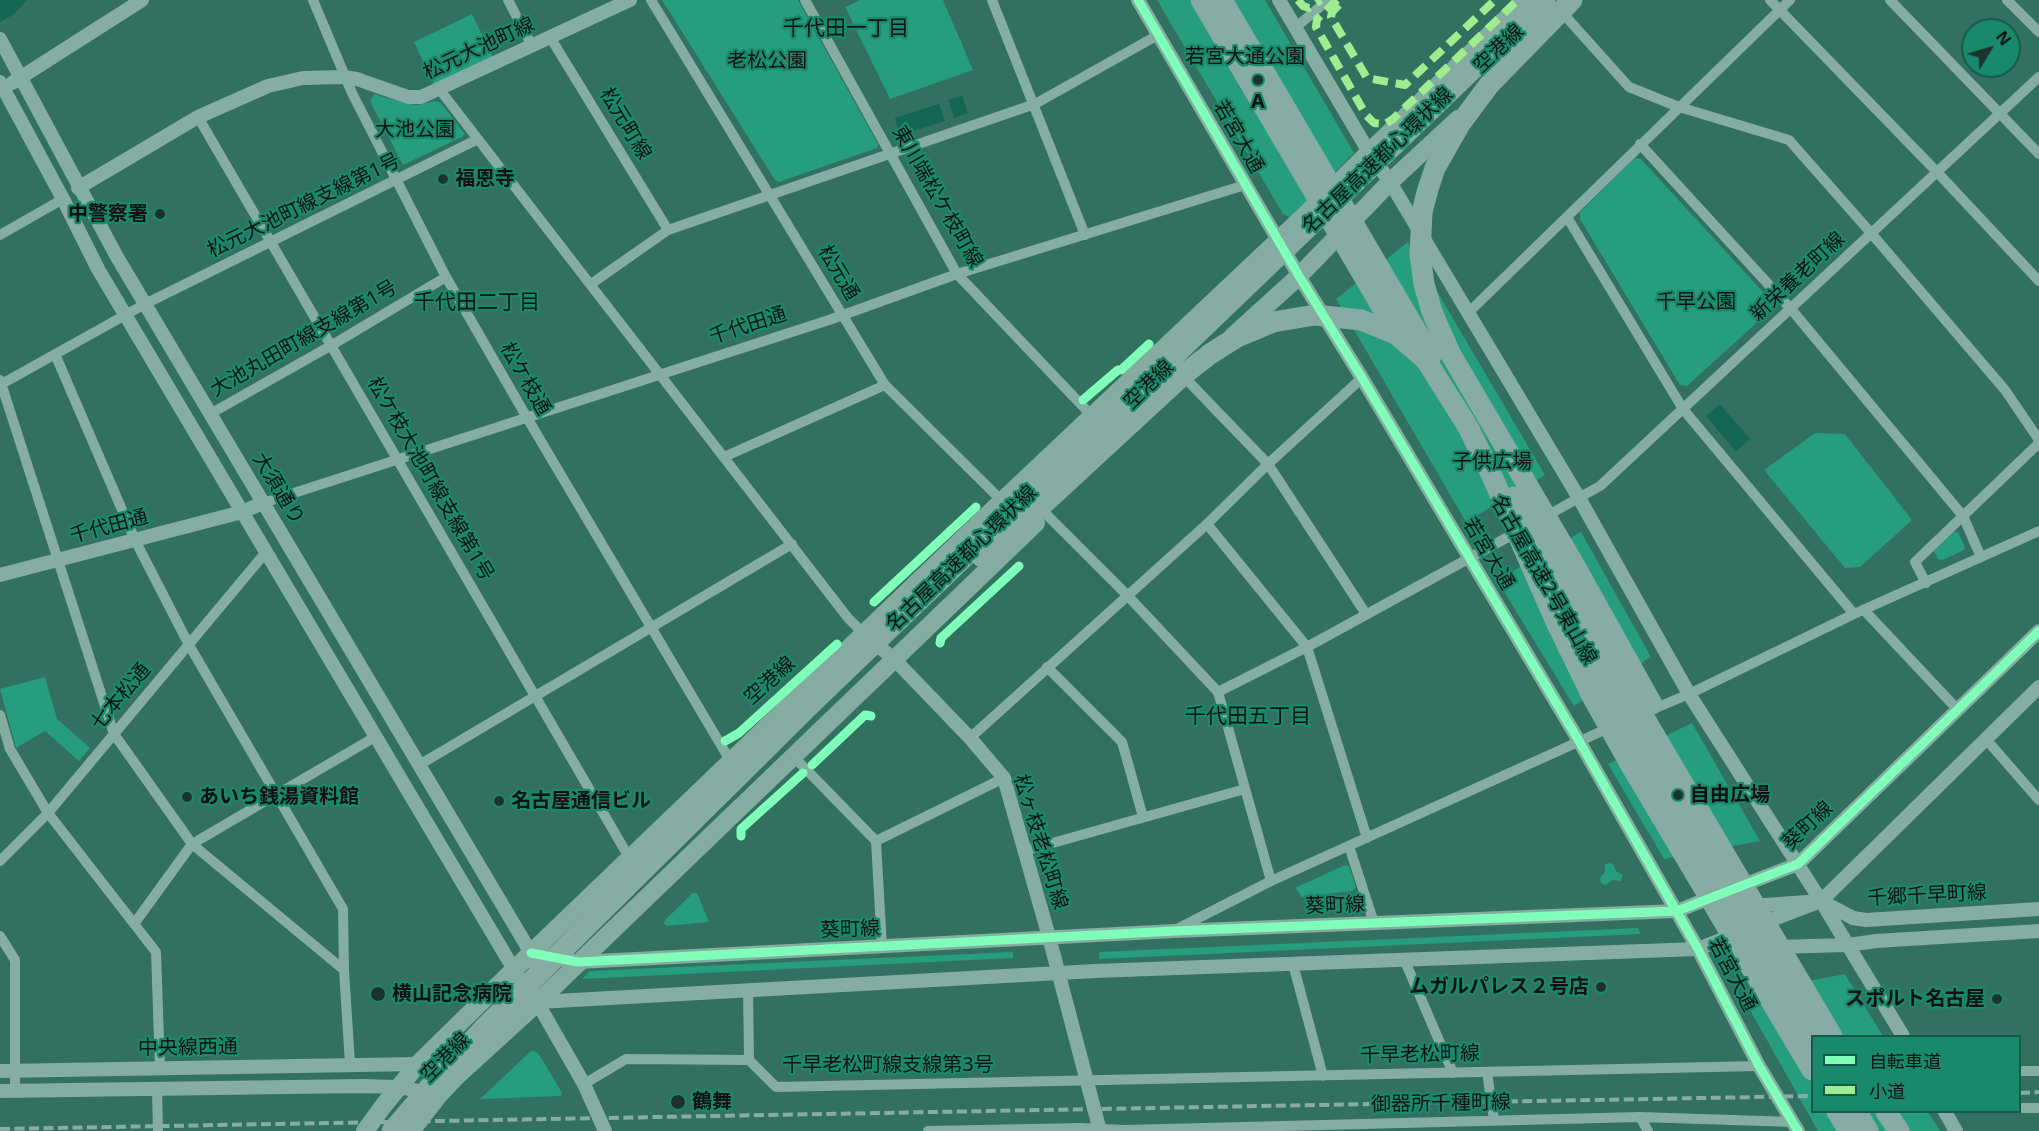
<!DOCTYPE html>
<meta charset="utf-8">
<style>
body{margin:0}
#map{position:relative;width:2039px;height:1131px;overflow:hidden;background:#32705f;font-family:"Noto Sans","Noto Sans JP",sans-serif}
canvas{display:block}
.legend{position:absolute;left:1811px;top:1035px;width:210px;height:78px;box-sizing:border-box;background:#19896c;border:2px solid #165948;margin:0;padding:8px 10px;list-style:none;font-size:18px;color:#111}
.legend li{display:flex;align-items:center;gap:12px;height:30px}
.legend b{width:30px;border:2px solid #165948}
.north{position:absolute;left:1961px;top:18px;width:60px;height:60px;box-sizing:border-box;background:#19896c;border:2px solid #165948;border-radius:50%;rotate:52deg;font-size:16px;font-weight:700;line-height:24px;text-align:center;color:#111}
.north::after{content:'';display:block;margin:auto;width:21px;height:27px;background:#1d322c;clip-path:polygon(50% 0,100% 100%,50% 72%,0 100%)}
</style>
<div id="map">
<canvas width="2039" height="1131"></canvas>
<ul class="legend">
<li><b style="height:8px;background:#80ffba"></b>自転車道</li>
<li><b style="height:8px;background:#9fed91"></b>小道</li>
</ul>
<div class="north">N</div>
</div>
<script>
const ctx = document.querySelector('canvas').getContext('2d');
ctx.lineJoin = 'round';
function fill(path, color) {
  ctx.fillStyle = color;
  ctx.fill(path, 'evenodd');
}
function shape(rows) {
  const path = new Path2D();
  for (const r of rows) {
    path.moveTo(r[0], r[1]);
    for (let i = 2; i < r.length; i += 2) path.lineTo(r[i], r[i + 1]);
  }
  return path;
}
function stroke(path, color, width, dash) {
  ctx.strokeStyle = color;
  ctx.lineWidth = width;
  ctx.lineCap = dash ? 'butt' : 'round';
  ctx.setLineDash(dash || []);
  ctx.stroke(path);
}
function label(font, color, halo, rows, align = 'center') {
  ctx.font = font + ' "Noto Sans","Noto Sans JP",sans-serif';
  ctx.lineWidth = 4.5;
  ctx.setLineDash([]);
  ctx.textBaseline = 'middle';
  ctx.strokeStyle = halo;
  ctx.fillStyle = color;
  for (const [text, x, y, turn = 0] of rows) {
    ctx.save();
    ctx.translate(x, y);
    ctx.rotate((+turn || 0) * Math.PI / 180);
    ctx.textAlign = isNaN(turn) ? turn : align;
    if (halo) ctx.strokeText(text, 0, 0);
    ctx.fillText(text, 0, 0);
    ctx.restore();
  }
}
const green = shape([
 [662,0,798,0,878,144,877,148,779,182,775,180],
 [860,0,943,0,973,70,890,99,845,7],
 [1157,0,1265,0,1354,153,1292,216,1289,217,1283,214],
 [472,14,493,57,434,85,414,42],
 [374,94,404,103,417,105,435,101,441,103,465,134,462,137,403,165,370,101],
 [1635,158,1641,159,1773,303,1773,308,1687,386,1680,385,1580,219,1580,212],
 [1408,242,1545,475,1466,522,1336,299],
 [1815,433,1845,434,1912,520,1860,567,1845,568,1764,470],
 [1581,532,1651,657,1574,706,1497,580],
 [1954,532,1958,532,1965,547,1964,550,1943,560,1938,559,1934,551],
 [45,677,57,719,90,748,79,761,45,731,16,748,0,689],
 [1692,723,1760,841,1664,859,1608,764],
 [1608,863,1613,864,1616,871,1623,875,1621,881,1613,880,1605,885,1601,883,1600,878,1605,872,1605,865],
 [1345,865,1349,866,1356,887,1352,891,1302,897,1295,888],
 [693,893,697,893,709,922,667,926,664,924,665,920],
 [1638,928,1641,934,1099,959,1099,952],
 [1013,952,1013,958,582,979,590,971],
 [1845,974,1883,1036,1812,1036,1812,1112,1928,1112,1940,1131,1818,1131,1741,994],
 [531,1051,537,1052,542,1059,562,1093,561,1096,480,1099]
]);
const water = shape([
 [0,0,27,0,14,14,0,22],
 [962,96,968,113,954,118,948,100],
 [939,104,945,121,900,135,895,118],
 [1720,404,1750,439,1736,452,1706,416]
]);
const minor = shape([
 [313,0,352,93,446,277,526,416,731,762],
 [508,0,532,46],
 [651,0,885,385,1002,501,1006,502],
 [805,0,957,274,1093,417],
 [992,0,1085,235],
 [1770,0,1937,172,2039,281],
 [1890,0,2039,154],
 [2007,0,2039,32],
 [1559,9,1629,87,1679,107,1789,140,1871,233,2005,390,2039,440],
 [1295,28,1328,0],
 [550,37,668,230],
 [440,90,848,618,865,635],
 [198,117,630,859],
 [1640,144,1791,309,1963,516,1981,557],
 [1567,217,1683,409,1854,614],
 [0,235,63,199],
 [591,284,668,230,1035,104,1158,35],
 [1468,313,1790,0],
 [55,354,135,540,189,645,343,909,344,970,350,1064],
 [0,380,114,734,192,844,344,970],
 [1187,380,1268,464,1366,614],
 [0,385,145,304,478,139],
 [210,414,332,345,446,277],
 [724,457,885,385],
 [263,503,829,320,957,274,1245,185],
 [1036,511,1046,514,1127,595,1218,692,1271,881],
 [1543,518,1600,486,2039,77],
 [1207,524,1307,647,1367,838],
 [1926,583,1915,562,2039,443],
 [1864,610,1957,709],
 [1047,667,1122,742,1143,817],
 [1218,692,1307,647,1519,531],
 [1651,710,1689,694,1854,614,2039,531],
 [0,715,10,749,48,813,156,952,160,1068],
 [970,738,1207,524,1268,464,1362,378],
 [1985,738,2039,800],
 [794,757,876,841,882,947],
 [419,765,792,544],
 [876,841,1004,778],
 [1349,846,1374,923],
 [1024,851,1245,789],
 [0,861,48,813,266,552],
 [134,924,192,844,375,737],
 [1177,929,1271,881,1611,727],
 [0,936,15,960,15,1091],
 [1404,959,1453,1073],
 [1293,964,1323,1076],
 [748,989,749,1060,776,1087,1759,1066],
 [2020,1071,2039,1071],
 [1487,1072,1494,1120],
 [584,1084,626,1059,749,1060],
 [157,1090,158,1131],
 [2020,1108,2039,1108],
 [1640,1117,1648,1131],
 [928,1131,1081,1128,1125,1130,1640,1117,1793,1122]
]);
const tertiary = shape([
 [1138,0,1299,276,1362,378,1579,741,1698,949,1759,1066,1798,1131],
 [1279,0,1369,152,1390,182,1579,498,1689,694,1821,901,1903,1036],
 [0,39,117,257,531,953,532,962],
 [0,82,63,199,98,269,519,978],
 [12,83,142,0],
 [78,188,198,117,268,86,303,78,344,77,357,79,408,97,421,97,630,0],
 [0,575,242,512,263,503],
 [870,639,895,660,970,738,1004,778,1049,937,1100,1131],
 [1738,887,1798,864,2039,631],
 [1751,906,1821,901,1853,918,1866,920,2039,909],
 [1758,925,1821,901,2039,687],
 [1775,947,1848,945,1876,941,2039,931],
 [531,953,578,962,1174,931,1677,911,1717,895],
 [533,995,584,1084,605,1131],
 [538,1002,1095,971,1698,949,1738,933],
 [0,1071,418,1064,449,1074],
 [0,1091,362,1086,399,1087,429,1093],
 [1945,1112,1956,1131]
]);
const primary = shape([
 [1232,337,1299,276,1390,182,1458,119],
 [365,1131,384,1105,418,1064,531,953,1002,501,1306,214,1525,0],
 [411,1131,439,1095,457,1076,538,1002,1036,523]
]);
const motorway = shape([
 [1837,1112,1849,1131],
 [1857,1112,1868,1131],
 [1886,1112,1899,1131]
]);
const rail = shape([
 [2020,1093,2039,1092],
 [0,1129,1812,1096]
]);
const motorwayBridge = shape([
 [1201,0,1399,336],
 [1222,0,1431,356],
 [1572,0,1489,85,1460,124,1435,168,1428,189,1422,212,1420,254,1424,284,1432,312,1450,353,1575,566,1652,704],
 [1514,497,1832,1036],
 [982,557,1025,521,1182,376,1210,354,1237,337,1273,322,1315,315,1361,320,1396,334,1426,360,1468,427,1492,476,1557,624,1592,696,1633,769,1812,1070],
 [1585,653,1813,1036],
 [392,1131,429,1088,483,1029,812,703,1545,0]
]);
const quiet = shape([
 [1298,0,1303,6,1309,8,1321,0],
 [1337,0,1317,19,1316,27,1366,115,1374,123,1385,124,1393,119,1518,0],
 [1339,5,1332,12,1331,17,1367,78,1405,85,1495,0]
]);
const cycleway = shape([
 [1138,0,1299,276,1362,378,1579,741,1698,949,1759,1066,1798,1131],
 [1083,400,1118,370,1121,370,1149,344],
 [874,602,976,507],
 [940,643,941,638,1019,566],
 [725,741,739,733,837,644],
 [812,765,865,715,871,716],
 [741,836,741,829,803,773],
 [531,953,578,962,1174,931,1677,911,1798,864,2039,631]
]);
const markers = [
 [1258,80,6,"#1d322c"],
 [443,179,6,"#1d322c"],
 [160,214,6,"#1d322c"],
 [1678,795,6,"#1d322c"],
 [187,797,6,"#1d322c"],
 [499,801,6,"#1d322c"],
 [1601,987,6,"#1d322c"],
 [378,994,8,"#1d322c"],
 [1997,999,6,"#1d322c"],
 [678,1102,8,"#1d322c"]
];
const streetNames = [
 ["松元大池町線",479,49,-25],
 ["空港線",1499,49,-43],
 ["松元町線",625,124,59],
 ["若宮大通",1238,137,60],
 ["名古屋高速都心環状線",1378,161,-44],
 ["東川端松ケ枝町線",937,197,60],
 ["松元大池町線支線第1号",304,206,-26],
 ["松元通",838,273,59],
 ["新栄養老町線",1798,277,-43],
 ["千代田通",748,326,-18],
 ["大池丸田町線支線第1号",304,339,-30],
 ["松ケ枝通",525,379,60],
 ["空港線",1149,385,-44],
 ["松ケ枝大池町線支線第1号",430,479,60],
 ["大須通り",278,489,59],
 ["千代田通",109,527,-15],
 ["若宮大通",1488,554,59],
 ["名古屋高速都心環状線",962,559,-44],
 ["名古屋高速2号東山線",1543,580,60],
 ["空港線",770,681,-42],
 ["七本松通",121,697,-50],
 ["葵町線",1808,826,-43],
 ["松ヶ枝老松町線",1040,842,73],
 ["千郷千早町線",1927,896,-3],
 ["葵町線",1335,906,-2],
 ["葵町線",850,930,-2],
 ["若宮大通",1732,975,62],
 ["中央線西通",188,1048,-1],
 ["千早老松町線",1420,1055,-1],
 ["空港線",446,1058,-45],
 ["千早老松町線支線第3号",888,1065],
 ["御器所千種町線",1441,1104,-1]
];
const parkNames = [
 ["若宮大通公園",1245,57],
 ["老松公園",767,61],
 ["大池公園",415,130],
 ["千早公園",1696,302],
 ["子供広場",1492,462]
];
const poiNames = [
 ["A",1258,102,"center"],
 ["福恩寺",455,179],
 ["中警察署",148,214,"right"],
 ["自由広場",1690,795],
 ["あいち銭湯資料館",199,797],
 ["名古屋通信ビル",511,801],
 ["ムガルパレス２号店",1589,987,"right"],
 ["横山記念病院",392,994],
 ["スポルト名古屋",1985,999,"right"],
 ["鶴舞",692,1102]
];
const neighbourhoodNames = [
 ["千代田一丁目",846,29],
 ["千代田二丁目",477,303],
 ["千代田五丁目",1248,717]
];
fill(green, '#269d7d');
fill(water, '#136752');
stroke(minor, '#86ada2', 10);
stroke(tertiary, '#86ada2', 14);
stroke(primary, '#84aca0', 18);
stroke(motorway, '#87aca3', 21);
stroke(rail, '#87aca3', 4, [10, 4.5]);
stroke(motorwayBridge, '#87aca3', 21);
stroke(quiet, '#9fed91', 8, [15, 8]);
stroke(cycleway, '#80ffba', 9);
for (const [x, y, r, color] of markers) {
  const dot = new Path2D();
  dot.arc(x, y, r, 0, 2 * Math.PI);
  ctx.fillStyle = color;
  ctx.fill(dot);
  stroke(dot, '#19896c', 2);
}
label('20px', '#111', '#19896c', streetNames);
label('20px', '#111', '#19896c', parkNames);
label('bold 20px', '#111', '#19896c', poiNames, 'left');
label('21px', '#111', '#19896c', neighbourhoodNames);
</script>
